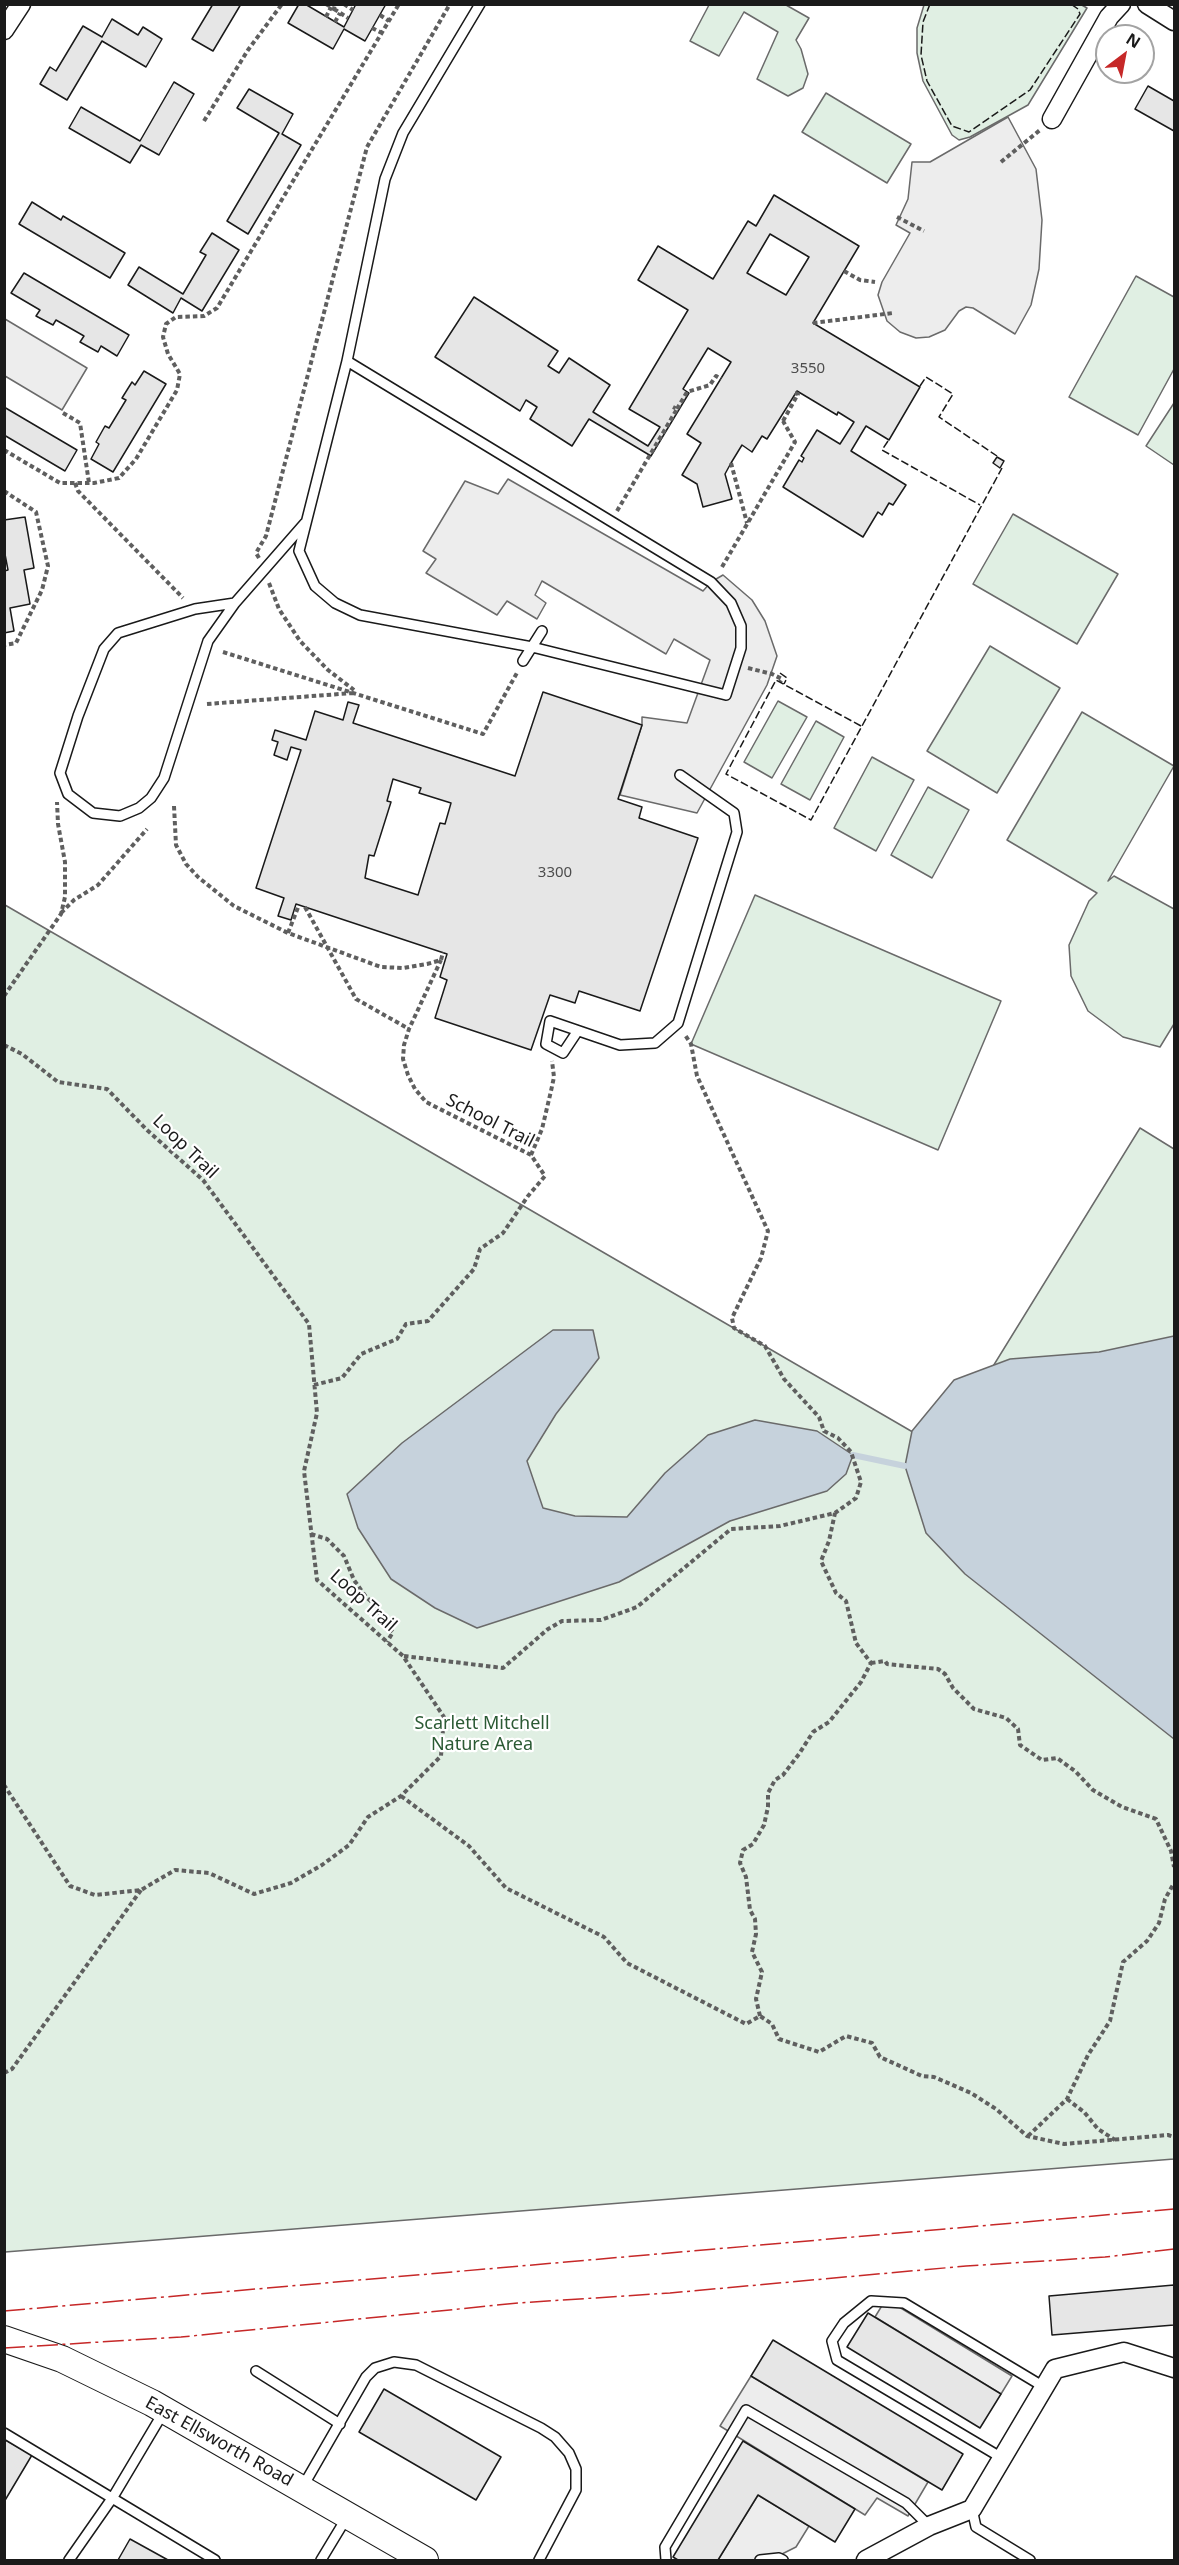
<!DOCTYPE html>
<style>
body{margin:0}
#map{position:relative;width:1179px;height:2565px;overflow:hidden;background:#fff;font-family:"Noto Sans",sans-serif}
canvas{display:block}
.frame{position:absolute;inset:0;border:6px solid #1a1a1a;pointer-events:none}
.north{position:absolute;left:1095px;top:24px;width:60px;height:60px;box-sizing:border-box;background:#fff;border:2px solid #a3a3a3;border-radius:50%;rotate:32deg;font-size:16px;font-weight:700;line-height:24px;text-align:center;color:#1a1a1a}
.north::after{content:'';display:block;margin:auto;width:21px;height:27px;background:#c62828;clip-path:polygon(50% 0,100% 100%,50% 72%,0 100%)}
</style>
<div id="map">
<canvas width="1179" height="2565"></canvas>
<div class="frame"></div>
<div class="north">N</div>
</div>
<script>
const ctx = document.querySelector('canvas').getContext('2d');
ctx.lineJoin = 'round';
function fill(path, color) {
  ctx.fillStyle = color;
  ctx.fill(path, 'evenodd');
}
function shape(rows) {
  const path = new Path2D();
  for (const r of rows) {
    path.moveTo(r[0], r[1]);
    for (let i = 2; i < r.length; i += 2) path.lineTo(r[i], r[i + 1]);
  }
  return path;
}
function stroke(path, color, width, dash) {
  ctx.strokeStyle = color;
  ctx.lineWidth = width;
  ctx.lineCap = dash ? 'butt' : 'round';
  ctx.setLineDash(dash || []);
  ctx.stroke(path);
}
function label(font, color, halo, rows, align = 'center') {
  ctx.font = font + ' "Noto Sans",sans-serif';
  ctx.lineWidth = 4.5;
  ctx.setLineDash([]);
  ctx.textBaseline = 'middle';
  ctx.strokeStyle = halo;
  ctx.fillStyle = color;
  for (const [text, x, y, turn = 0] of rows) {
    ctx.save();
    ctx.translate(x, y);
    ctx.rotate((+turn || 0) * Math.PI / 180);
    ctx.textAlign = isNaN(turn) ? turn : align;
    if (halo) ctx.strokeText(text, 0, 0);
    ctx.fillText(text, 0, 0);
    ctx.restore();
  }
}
const green = shape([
 [1080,4,1087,8,1028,105,970,137,959,140,952,135,923,81,917,53,917,28,924,5,1080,4],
 [709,5,786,5,809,18,796,40,801,49,808,74,803,88,788,96,757,79,778,32,744,12,719,56,690,41,709,5],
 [826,93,911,144,887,183,802,132,826,93],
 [1136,276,1174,297,1174,369,1138,435,1069,397,1136,276],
 [1174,403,1174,465,1146,446,1174,403],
 [1013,514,1118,574,1077,644,973,584,1013,514],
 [990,646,1060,688,997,793,927,751,990,646],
 [778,701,807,717,772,778,744,762,778,701],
 [1082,712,1174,766,1108,881,1114,876,1174,909,1174,1024,1160,1047,1123,1037,1088,1011,1071,976,1069,945,1089,901,1097,893,1007,840,1082,712],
 [816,721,844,737,810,800,781,784,816,721],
 [872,757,914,780,876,851,834,828,872,757],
 [928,787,969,810,932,878,891,855,928,787],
 [755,895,1001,1001,938,1150,691,1044,755,895],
 [5,905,942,1449,1140,1128,1174,1149,1174,2159,5,2252,5,905]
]);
const parking = shape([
 [1008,117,1036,169,1042,220,1039,269,1031,305,1015,334,973,308,966,307,959,311,945,330,929,337,916,338,900,332,887,321,878,295,882,282,910,233,896,225,908,199,912,162,930,162,1008,117],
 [5,319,87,368,62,410,5,376,5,319],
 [508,479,703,591,711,582,723,575,752,600,765,621,777,656,767,685,697,813,620,795,642,725,642,717,687,723,710,660,674,639,666,654,542,581,535,595,546,603,537,619,507,601,497,615,426,573,436,559,423,551,465,481,498,494,508,479],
 [886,2299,1012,2376,1001,2394,875,2317,886,2299],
 [751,2376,928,2482,908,2516,877,2498,865,2515,720,2426,751,2376],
 [758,2495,809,2526,796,2547,770,2560,718,2560,758,2495]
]);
const water = shape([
 [553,1330,593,1330,599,1358,556,1414,527,1461,543,1508,575,1516,627,1517,665,1473,708,1435,755,1420,817,1431,853,1455,846,1474,827,1491,730,1521,619,1582,477,1628,435,1608,391,1579,358,1528,347,1494,402,1443,553,1330],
 [1174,1336,1174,1739,965,1574,926,1533,905,1466,912,1431,954,1380,1010,1359,1099,1352,1174,1336]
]);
const stream = shape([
 [853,1455,905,1466]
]);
const building = shape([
 [213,4,241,4,213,51,192,39,213,4],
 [299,4,305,4,344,27,356,4,386,4,365,41,344,29,333,49,288,23,299,4],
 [112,19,138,35,143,27,162,39,146,67,102,41,67,100,40,84,50,67,56,71,83,26,102,37,112,19],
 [174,82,194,94,159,155,141,145,130,163,69,128,81,107,140,141,174,82],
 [1148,86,1174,101,1174,131,1135,109,1148,86],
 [249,89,293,114,282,134,301,145,248,234,227,221,279,133,237,108,249,89],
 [774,195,859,246,813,323,920,387,889,440,866,426,851,451,906,485,893,505,889,503,882,515,878,512,863,537,783,487,799,460,802,462,804,458,801,456,817,430,840,444,854,422,838,412,837,415,797,391,767,439,762,436,752,452,742,445,731,463,725,474,732,499,703,507,697,484,682,475,701,443,687,434,731,362,708,348,683,389,689,393,651,456,589,419,572,446,530,419,537,407,526,400,520,411,435,357,474,297,558,351,548,366,559,373,569,358,610,385,593,412,648,446,660,427,629,409,688,310,638,280,658,246,713,279,748,221,756,226,774,195],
 [770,234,809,257,786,295,747,273,770,234],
 [32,202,61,220,63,216,125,253,110,278,19,224,32,202],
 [212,233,239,250,202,311,181,298,173,313,128,285,139,267,183,294,206,255,200,252,212,233],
 [24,273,129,335,117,356,101,346,98,352,80,342,84,336,56,320,53,325,36,316,40,310,11,293,24,273],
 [144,371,166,384,113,472,91,459,99,444,96,442,105,426,109,428,126,400,122,398,132,382,135,385,144,371],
 [4,407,77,450,65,471,4,435,4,407],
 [997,457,1004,461,1000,468,993,463,997,457],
 [25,517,34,568,24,570,30,604,10,608,14,631,4,633,4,571,8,570,4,549,4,520,25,517],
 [543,692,642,725,618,799,642,807,639,818,698,838,640,1011,579,991,575,1003,550,995,531,1050,435,1018,447,980,440,977,447,954,296,904,291,920,278,916,284,898,256,888,301,750,291,747,287,760,274,755,278,742,272,740,275,730,306,740,315,711,343,720,348,702,359,705,353,723,515,776,543,692],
 [393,779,421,788,419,793,451,803,445,824,440,823,418,895,365,878,369,855,374,856,391,802,387,801,393,779],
 [1174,2285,1174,2325,1052,2335,1049,2296,1174,2285],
 [868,2313,1001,2394,980,2428,847,2347,868,2313],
 [773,2340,963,2454,942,2490,751,2376,773,2340],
 [384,2389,501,2457,476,2500,359,2432,384,2389],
 [4,2439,32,2455,4,2502,4,2439],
 [743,2441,855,2509,835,2542,758,2495,718,2560,678,2560,673,2557,743,2441],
 [130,2539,168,2560,118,2560,130,2539]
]);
const path = shape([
 [326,4,334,9,335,4],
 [344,4,353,10],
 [334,9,348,18],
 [380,15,389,21],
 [326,17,331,7],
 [335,22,340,13],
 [372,28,382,33],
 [204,121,248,50,282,4],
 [1001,162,1040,130],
 [897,217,924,231],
 [844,271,860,280,875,282],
 [813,323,893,313],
 [677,409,687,392,710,385,716,376,721,379],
 [63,413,80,423,89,483],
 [783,421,798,394,795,393],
 [4,450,60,483,94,483,119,478,136,459,177,390,180,374,168,354,163,337,166,324,176,317,204,316,217,308,399,4],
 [731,463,747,523],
 [75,483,78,491,183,598],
 [4,491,36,512,48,566,42,590,16,643,4,645],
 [617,511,677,409,673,407],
 [259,558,256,553,266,536,367,147,450,4],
 [722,567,795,442,783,421,780,419],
 [269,583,279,609,300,641,328,670,354,690],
 [223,652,483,734,518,671],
 [748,668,772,674,782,679,780,682],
 [207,704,353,693],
 [174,806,176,845,186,864,198,877,234,906,288,933,381,967,403,968,427,964,441,960,443,952],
 [305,907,356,999,409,1029],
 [61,913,74,900,98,885,147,829],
 [288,933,299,905],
 [4,996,61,914,65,897,65,862,58,824,57,802],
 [4,1045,22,1054,58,1082,107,1089,147,1130,203,1180,309,1324,317,1413,304,1471,317,1580,403,1656,444,1717,441,1756,401,1796,368,1817,349,1845,322,1865,291,1883,254,1894,209,1873,175,1870,141,1890,95,1895,70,1886,4,1785],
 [531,1155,542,1129,551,1091,554,1077,552,1061],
 [314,1385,342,1378,361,1354,397,1339,406,1324,428,1321,474,1269,480,1249,503,1233,528,1196,545,1176,531,1155,426,1102,415,1089,408,1075,403,1059,404,1045,409,1029,441,960],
 [311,1534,327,1539,344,1556,354,1580,366,1597,374,1604,386,1625,393,1632,387,1642],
 [404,1656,503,1668,548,1629,562,1621,601,1620,637,1607,731,1529,780,1526,835,1513,856,1498,861,1482,851,1452,838,1438,824,1431,819,1417,784,1379,765,1346,734,1328,732,1318,761,1258,768,1231,697,1076,691,1044,685,1035],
 [871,1663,885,1661,887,1664,938,1669,945,1674,953,1688,974,1709,1006,1718,1018,1729,1020,1745,1042,1760,1057,1758,1075,1771,1093,1790,1122,1807,1156,1819,1171,1851,1174,1867],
 [401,1796,469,1846,506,1888,604,1937,627,1963,746,2024,760,2016,772,2024,779,2039,819,2052,846,2036,872,2043,880,2057,922,2076,934,2077,971,2093,996,2109,1027,2136,1064,2144,1168,2135,1174,2137],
 [760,2016,756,1999,762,1972,752,1952,756,1934,755,1919,750,1910,746,1877,740,1863,743,1850,753,1844,764,1825,768,1807,768,1793,775,1780,783,1775,799,1754,813,1732,829,1722,861,1682,871,1663,856,1643,846,1601,836,1593,821,1561,829,1541,835,1513],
 [4,2073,12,2069,141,1890],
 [1067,2099,1084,2112,1098,2129,1115,2140],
 [1028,2136,1067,2099,1088,2055,1110,2021,1123,1962,1147,1941,1159,1923,1165,1899,1174,1883]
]);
const lane = shape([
 [347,361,711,582,731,603,741,626,741,648,726,695,532,647,360,615,335,603,315,586,299,551,347,361],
 [347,361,385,179,403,133,480,4],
 [235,603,195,609,118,633,104,649,78,716,60,773,68,794,93,813,120,816,139,808,151,798,164,778,208,641,235,603,305,523],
 [523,661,542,631],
 [577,1032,563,1053,546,1044,550,1021,620,1045,655,1043,678,1023,737,832,734,813,680,775],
 [256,2371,340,2424],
 [4,2433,215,2560],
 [1002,2458,837,2360,832,2341,844,2323,871,2301,904,2303,1044,2387],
 [302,2488,366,2377,375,2368,394,2362,416,2365,541,2428,555,2437,569,2453,576,2469,576,2490,539,2560],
 [972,2509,976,2527,1030,2560],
 [69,2560,113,2497,163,2413],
 [321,2560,347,2517],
 [666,2560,665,2547,746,2410,906,2503,929,2526],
 [760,2560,779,2558,783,2560]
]);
const street = shape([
 [1147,4,1174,21],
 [4,30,21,4],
 [1052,119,1109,17,1121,4],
 [866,2560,929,2526,972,2509,1055,2369,1124,2352,1174,2368]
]);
const secondary = shape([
 [4,2339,62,2359,152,2403,425,2560]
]);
const fence = shape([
 [930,4,923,22,921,55,927,81,952,126,969,132,1030,90,1080,14,1078,9,1071,4],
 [920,386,926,377,953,394,939,417,997,456],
 [888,441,882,450,980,505],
 [780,673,787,678,784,684],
 [861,726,776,680,726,774,811,820,1002,468]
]);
const power = shape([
 [4,2311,1174,2209],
 [4,2348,181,2337,518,2303,670,2293,966,2266,1105,2257,1174,2249]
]);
const numberNames = [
 ["3550",808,369],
 ["3300",555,873]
];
const streetNames = [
 ["School Trail",490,1121,27],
 ["Loop Trail",185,1147,44],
 ["Loop Trail",363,1601,42],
 ["East Ellsworth Road",219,2442,29]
];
const parkNames = [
 ["Scarlett Mitchell",482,1724],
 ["Nature Area",482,1745]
];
fill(green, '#e0efe3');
stroke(green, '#6a6a6a', 1.5);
fill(parking, '#ededed');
stroke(parking, '#6a6a6a', 1.5);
fill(water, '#c6d2dc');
stroke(water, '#6a6a6a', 1.5);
stroke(stream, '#c6d2dc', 6);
fill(building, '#e6e6e6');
stroke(building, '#1a1a1a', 1.5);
stroke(lane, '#1a1a1a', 12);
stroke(street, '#1a1a1a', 21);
stroke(secondary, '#1a1a1a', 28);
stroke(path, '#5f5f5f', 4, [4.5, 3]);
stroke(lane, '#fff', 9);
stroke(street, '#fff', 18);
stroke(secondary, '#fff', 26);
stroke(fence, '#1a1a1a', 1.5, [8, 3]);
stroke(power, '#c62828', 1.5, [21, 4.5, 3, 4.5]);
label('15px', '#4d4d4d', null, numberNames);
label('18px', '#1a1a1a', '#fff', streetNames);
label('18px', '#2b5a34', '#fff', parkNames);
</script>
